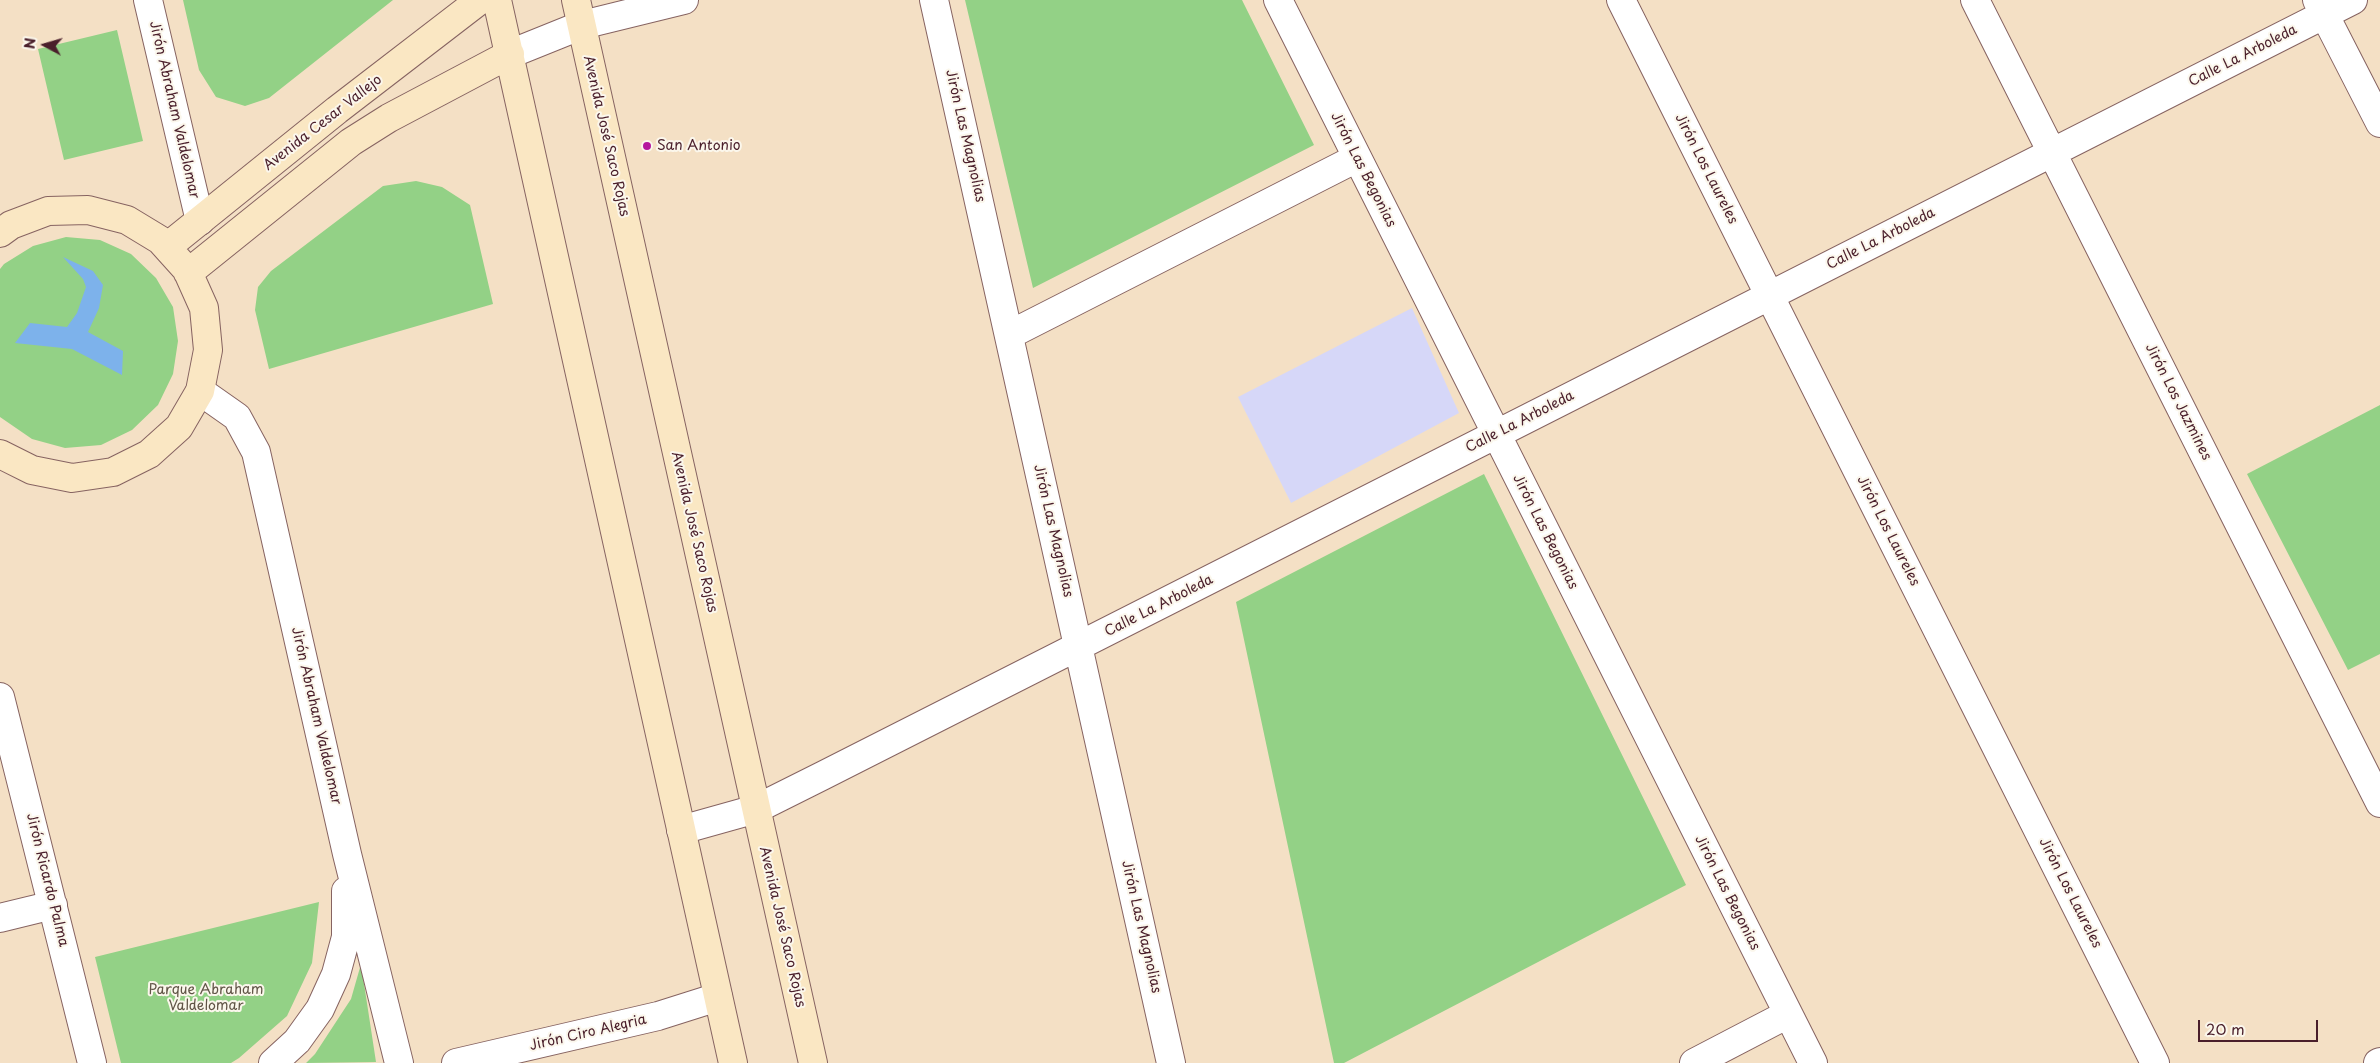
<!DOCTYPE html>
<meta charset="utf-8">
<style>
body{margin:0}
#map{position:relative;width:2380px;height:1063px;overflow:hidden;background:#f4e0c5;font-family:"Playpen Sans",sans-serif}
canvas{display:block}
.north{position:absolute;left:20px;top:20px;width:50px;height:50px;-webkit-text-stroke:4px #fbf7ec;paint-order:stroke;rotate:276deg;font-size:14px;font-weight:700;line-height:20px;text-align:center;color:#4a1f2b}
.north::after{content:'';display:block;margin:auto;width:18px;height:22px;background:#4a1f2b;clip-path:polygon(50% 0,100% 100%,50% 72%,0 100%)}
.scale{position:absolute;left:2198px;top:1020px;width:120px;height:22px;box-sizing:border-box;border:2px solid #4a1f2b;border-top:0;padding-left:6px;font-size:15px;line-height:18px;white-space:nowrap;color:#4a1f2b;-webkit-text-stroke:4px #fbf7ec;paint-order:stroke}
</style>
<div id="map">
<canvas width="2380" height="1063"></canvas>
<div class="north">N</div>
<div class="scale">20 m</div>
</div>
<script>
const ctx = document.querySelector('canvas').getContext('2d');
ctx.lineJoin = 'round';
function fill(path, color) {
  ctx.fillStyle = color;
  ctx.fill(path, 'evenodd');
}
function shape(rows) {
  const path = new Path2D();
  for (const r of rows) {
    path.moveTo(r[0], r[1]);
    for (let i = 2; i < r.length; i += 2) path.lineTo(r[i], r[i + 1]);
  }
  return path;
}
function stroke(path, color, width, dash) {
  ctx.strokeStyle = color;
  ctx.lineWidth = width;
  ctx.lineCap = dash ? 'butt' : 'round';
  ctx.setLineDash(dash || []);
  ctx.stroke(path);
}
function label(font, color, halo, rows, align = 'center') {
  ctx.font = font + ' "Playpen Sans",sans-serif';
  ctx.lineWidth = 4;
  ctx.setLineDash([]);
  ctx.textBaseline = 'middle';
  ctx.strokeStyle = halo;
  ctx.fillStyle = color;
  for (const [text, x, y, turn = 0] of rows) {
    ctx.save();
    ctx.translate(x, y);
    ctx.rotate((+turn || 0) * Math.PI / 180);
    ctx.textAlign = isNaN(turn) ? turn : align;
    if (halo) ctx.strokeText(text, 0, 0);
    ctx.fillText(text, 0, 0);
    ctx.restore();
  }
}
const built = shape([
 [1412,308,1459,413,1291,503,1238,397]
]);
const green = shape([
 [183,0,393,0,269,98,245,106,216,97,199,70],
 [965,0,1242,0,1314,145,1033,288],
 [117,30,143,141,64,160,38,49],
 [416,181,442,187,470,205,493,304,269,369,255,310,258,287,271,271,383,186],
 [66,237,100,240,131,254,156,278,173,307,178,341,173,374,158,405,132,430,101,445,65,448,32,439,0,417,0,269,4,264,33,246],
 [2380,405,2380,654,2348,670,2247,474],
 [1484,474,1686,885,1344,1063,1334,1063,1236,602],
 [319,902,312,963,287,1016,239,1058,231,1063,121,1063,95,957],
 [361,964,376,1062,306,1063,315,1054,351,999]
]);
const water = shape([
 [63,257,93,271,103,285,99,308,88,332,123,351,122,375,72,349,15,343,30,323,67,327,77,313,86,287,83,279]
]);
const street = shape([
 [148,0,200,221],
 [934,0,1171,1063],
 [1278,0,1813,1063],
 [1621,0,2155,1063],
 [1975,0,2380,803],
 [2317,0,2380,123],
 [510,54,582,25,684,0],
 [1009,335,1357,158],
 [200,391,237,417,256,452,347,854,399,1063],
 [0,697,92,1063],
 [681,830,756,809,822,776,2353,0],
 [0,918,53,905],
 [273,1063,297,1041,320,1009,336,974,346,937,346,891],
 [456,1063,658,1016,718,997],
 [1694,1063,1788,1014],
 [2378,1063,2380,1062]
]);
const secondary = shape([
 [497,0,733,1063],
 [576,0,813,1063],
 [0,233,11,225,48,211,88,210,127,220,160,240,187,270,204,308,208,350,200,391,179,427,149,454,113,472,72,478,32,470,0,454],
 [167,247,337,110,480,0],
 [188,273,351,142,389,118,510,54]
]);
const markers = [
 [647,146,5,"#b5179e"]
];
const streetNames = [
 ["Calle La Arboleda",2243,56,-27],
 ["Jirón Abraham Valdelomar",174,110,77],
 ["Avenida Cesar Vallejo",323,123,-38],
 ["Avenida José Saco Rojas",606,136,77],
 ["Jirón Las Magnolias",965,136,77],
 ["Jirón Los Laureles",1706,169,63],
 ["Jirón Las Begonias",1363,170,63],
 ["Calle La Arboleda",1881,239,-27],
 ["Jirón Los Jazmines",2178,402,63],
 ["Calle La Arboleda",1520,422,-27],
 ["Jirón Las Magnolias",1053,531,77],
 ["Jirón Los Laureles",1888,531,63],
 ["Avenida José Saco Rojas",694,532,77],
 ["Jirón Las Begonias",1545,532,63],
 ["Calle La Arboleda",1159,606,-27],
 ["Jirón Abraham Valdelomar",316,716,77],
 ["Jirón Ricardo Palma",47,880,76],
 ["Jirón Las Begonias",1727,893,63],
 ["Jirón Los Laureles",2070,893,63],
 ["Avenida José Saco Rojas",782,927,77],
 ["Jirón Las Magnolias",1141,927,77],
 ["Jirón Ciro Alegria",588,1033,-13]
];
const poiNames = [
 ["San Antonio",657,146]
];
const parkNames = [
 ["Parque Abraham",206,990],
 ["Valdelomar",206,1006]
];
fill(built, '#d6d7f8');
fill(green, '#93d186');
fill(water, '#7db2eb');
stroke(street, '#866361', 30);
stroke(secondary, '#866361', 30);
stroke(street, '#fff', 28);
stroke(secondary, '#fae7c3', 28);
for (const [x, y, r, color] of markers) {
  const dot = new Path2D();
  dot.arc(x, y, r, 0, 2 * Math.PI);
  ctx.fillStyle = color;
  ctx.fill(dot);
  stroke(dot, '#fbf7ec', 2);
}
label('14px', '#4a1f2b', '#fbf7ec', streetNames);
label('14px', '#4a1f2b', '#fbf7ec', poiNames, 'left');
label('14px', '#605446', '#fbf7ec', parkNames);
</script>
